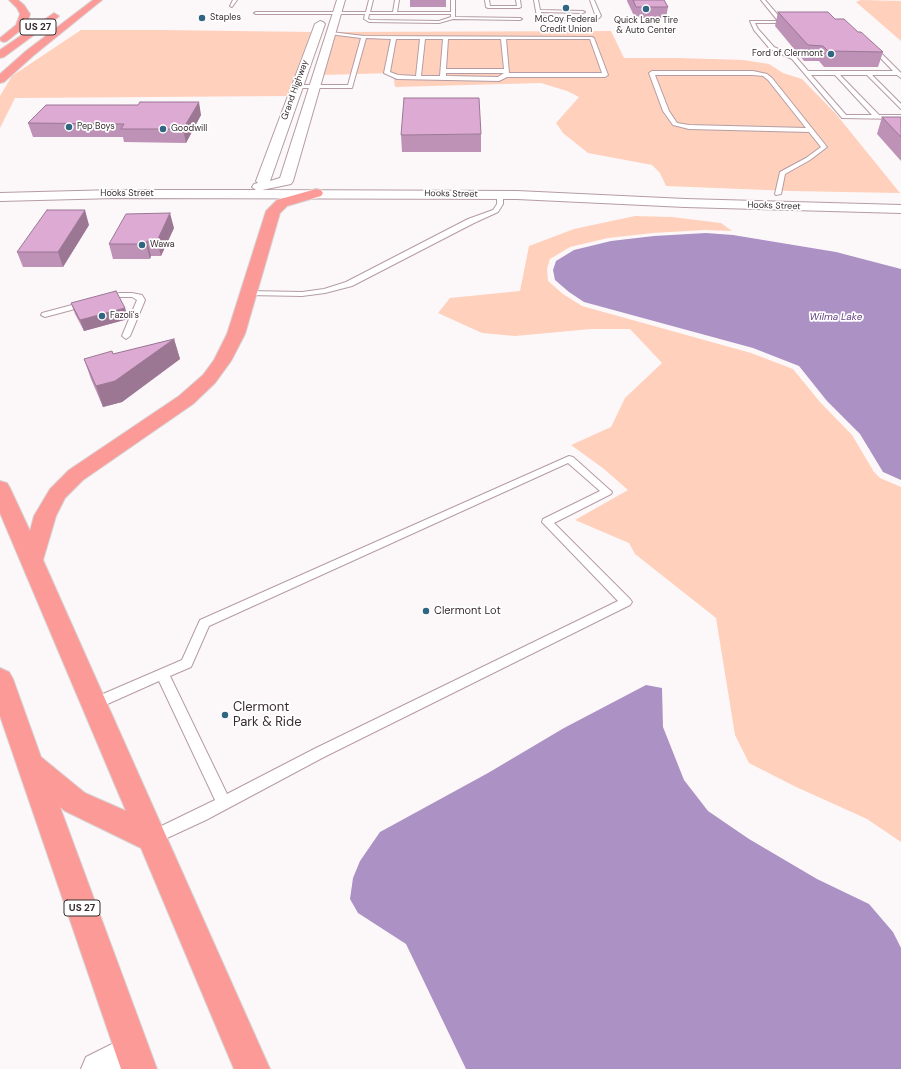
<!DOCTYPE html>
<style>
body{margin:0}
canvas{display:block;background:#fcf7f9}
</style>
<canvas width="901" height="1069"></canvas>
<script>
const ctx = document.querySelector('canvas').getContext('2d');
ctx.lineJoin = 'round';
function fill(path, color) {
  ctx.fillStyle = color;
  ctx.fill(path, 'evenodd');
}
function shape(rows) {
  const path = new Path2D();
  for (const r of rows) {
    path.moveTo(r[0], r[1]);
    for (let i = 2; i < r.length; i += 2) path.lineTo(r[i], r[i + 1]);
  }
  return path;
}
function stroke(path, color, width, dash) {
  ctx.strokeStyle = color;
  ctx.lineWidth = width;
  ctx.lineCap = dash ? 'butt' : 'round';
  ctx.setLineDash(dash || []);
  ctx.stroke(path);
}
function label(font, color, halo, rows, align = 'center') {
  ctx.font = font + ' "DM Sans",sans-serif';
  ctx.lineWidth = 3.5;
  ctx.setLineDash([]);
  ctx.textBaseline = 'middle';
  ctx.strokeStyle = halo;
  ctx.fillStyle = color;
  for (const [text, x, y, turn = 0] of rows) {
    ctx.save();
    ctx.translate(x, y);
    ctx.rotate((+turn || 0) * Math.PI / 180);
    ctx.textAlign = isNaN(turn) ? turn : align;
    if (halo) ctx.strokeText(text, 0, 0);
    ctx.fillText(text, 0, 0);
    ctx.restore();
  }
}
const green = shape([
 [861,0,901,1,901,41,856,2],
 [81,30,162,30,311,32,287,96,15,98,0,128,0,96,12,76],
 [611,31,624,58,680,58,743,60,769,64,783,73,802,79,836,114,900,193,791,191,666,186,660,173,652,165,588,153,563,133,556,123,579,97,567,91,541,83,395,87,393,73,322,75,337,32],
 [635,216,672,217,721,223,732,231,705,230,653,233,608,238,570,247,550,259,547,269,548,281,563,294,582,306,751,353,793,369,820,402,852,435,874,472,880,478,901,487,901,842,867,819,794,786,749,763,735,735,716,618,635,554,629,543,575,520,628,490,604,469,571,445,611,427,625,398,662,363,630,329,591,329,515,336,482,333,438,313,450,298,520,291,529,246,574,229]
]);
const water = shape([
 [706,233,733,235,836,252,901,269,901,480,883,472,860,434,827,401,799,366,753,348,584,302,569,292,555,280,553,270,556,261,574,250,611,241,654,236],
 [646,685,662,688,663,727,684,780,708,811,749,839,817,879,869,904,893,932,901,948,901,1069,466,1069,406,944,358,913,350,899,353,878,360,861,380,832,488,773,564,728]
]);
const lane = shape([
 [233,0,237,0,232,7,230,6,233,0],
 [369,0,373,0,370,12,393,12,395,0,399,0,397,12,451,12,451,0,455,0,455,17,520,18,522,19,520,20,453,19,439,23,369,22,364,19,365,14,256,14,254,13,256,12,366,12,369,0],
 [369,14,451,14,451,17,439,21,370,20,368,19,369,14],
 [485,0,489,0,490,6,517,6,516,0,520,0,521,7,519,8,488,8,486,7,485,0],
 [534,0,538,0,540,10,583,11,585,12,583,13,541,12,541,15,550,18,596,17,590,0,594,0,601,16,598,19,550,20,537,17,534,0],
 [761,0,765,0,783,21,791,22,789,23,755,23,758,29,774,47,796,57,808,71,893,71,869,46,873,45,901,73,901,78,897,75,872,75,901,104,901,109,867,75,840,75,879,115,901,115,901,119,842,118,792,59,770,49,754,30,750,21,778,21,761,0],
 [811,75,835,75,872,115,846,115,811,75],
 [331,32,364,36,592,37,594,38,608,75,605,77,507,77,499,81,397,79,384,73,391,39,366,38,352,88,295,88,294,87,297,85,348,85,361,38,329,34,331,32],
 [396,39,420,39,416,76,398,75,390,72,396,39],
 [425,39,443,39,440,76,421,76,425,39],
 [448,39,501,39,504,69,446,69,448,39],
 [506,39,590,39,602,73,509,73,506,39],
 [446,73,504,73,498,77,446,76,446,73],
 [652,71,753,71,767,74,772,78,827,147,810,160,785,174,781,194,776,195,775,194,780,172,806,158,821,147,809,132,689,129,673,125,663,111,649,73,652,71],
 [655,75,753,75,763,76,768,80,806,128,689,125,677,123,669,111,655,75],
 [500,193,503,195,503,204,498,212,474,223,352,286,325,293,302,296,248,295,244,293,248,291,302,292,324,289,346,282,468,219,493,210,497,204,497,195,500,193],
 [120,293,132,293,142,295,145,300,130,336,126,339,122,336,137,300,132,297,120,297,105,300,101,298,102,296,120,293],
 [87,301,91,303,90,305,45,317,41,315,42,313,87,301],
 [569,456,573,457,612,492,611,494,554,523,630,599,632,602,630,605,324,757,206,820,152,845,147,843,145,838,147,833,215,800,159,681,94,710,89,708,87,704,89,700,182,660,200,620,569,456],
 [568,463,600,491,543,519,542,522,618,601,314,749,227,794,170,676,191,667,209,626,568,463]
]);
const street = shape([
 [132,1034,144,1039,149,1051,144,1063,132,1069,81,1069,86,1057,132,1034]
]);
const secondary = shape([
 [337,0,345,0,293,181,291,184,262,190,517,191,685,199,901,205,901,213,685,207,517,199,116,198,0,201,0,193,116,190,256,190,252,187,254,184,258,183,256,181,315,24,320,21,323,22,325,24,270,181,280,178,337,0]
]);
const highway = shape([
 [9,0,18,0,24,5,30,14,28,21,22,29,7,41,4,42,1,41,0,38,16,25,20,14,17,8,9,0],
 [93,0,102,0,34,55,4,82,0,83,0,74,26,51,93,0],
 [54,13,59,16,57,18,4,57,0,58,0,50,54,13],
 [316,189,321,190,323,193,321,196,287,206,280,213,245,334,231,361,215,383,193,404,83,480,65,498,56,516,43,560,270,1069,234,1069,141,848,65,811,60,807,157,1069,121,1069,0,716,0,668,9,672,13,679,41,757,85,793,126,811,0,513,0,481,7,483,10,488,30,531,34,516,50,489,69,470,179,396,203,375,214,360,227,334,266,211,277,200,316,189]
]);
const wall = shape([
 [410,0,446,0,446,7,410,7],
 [627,0,664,0,668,7,666,18,635,18,627,1],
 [778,12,835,19,858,32,883,52,878,67,824,67,819,61,804,61,775,26],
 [201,115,186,143,124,142,123,137,33,137,28,123],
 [882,117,901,117,901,161,877,134],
 [481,134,481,152,402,152,401,135],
 [89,225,63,267,23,267,17,252],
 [174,228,161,256,151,256,150,259,113,259,109,244],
 [71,303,125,308,128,319,84,331,75,314],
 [174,339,180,359,122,402,103,407,91,379,84,359,113,354]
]);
const shadedWall = shape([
 [199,102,201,115,186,143,183,129],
 [85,210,89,225,63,267,58,252],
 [170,213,174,228,161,256,157,241],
 [147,241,151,256,150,259,146,244],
 [125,308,128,319,84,331,80,320],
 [174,339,180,359,122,402,103,407,96,386]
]);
const building = shape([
 [633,0,664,0,668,7,636,7,633,0],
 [778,12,828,12,835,19,844,19,858,32,861,32,883,52,828,51,823,46,808,45,778,12],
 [404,98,479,98,481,134,401,135,404,98],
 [140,102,199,102,183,129,121,129,124,124,28,123,46,105,138,105,140,102],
 [882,117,901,117,901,137,882,117],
 [47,210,85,210,58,252,17,252,47,210],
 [170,213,157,241,147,241,146,244,109,244,126,214,170,213],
 [116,291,125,308,80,320,71,303,116,291],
 [174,339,115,381,96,386,84,359,112,351,113,354,174,339]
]);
const markers = [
 [566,8,4,"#316682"],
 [646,9,4,"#316682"],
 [202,18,4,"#316682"],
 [831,54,4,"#316682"],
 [69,127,4,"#316682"],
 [163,129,4,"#316682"],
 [142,245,4,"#316682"],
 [102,316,4,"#316682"],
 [426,611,4,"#316682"],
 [225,715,4,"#316682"]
];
const farPoinames = [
 ["Staples",210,18],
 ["McCoy Federal",566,20,"center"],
 ["Credit Union",566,30,"center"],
 ["Quick Lane Tire",646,21,"center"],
 ["& Auto Center",646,31,"center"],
 ["Ford of Clermont",823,54,"right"],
 ["Pep Boys",77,127],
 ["Goodwill",171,129],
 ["Wawa",150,245],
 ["Fazoli's",110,316]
];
const farStreetnames = [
 ["Grand Highway",295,90,-70],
 ["Hooks Street",127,194],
 ["Hooks Street",451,194,1],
 ["Hooks Street",774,206,2]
];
const shields = [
 [38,27,36],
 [82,908,36]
];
const shieldNames = [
 ["US 27",38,27],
 ["US 27",82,908]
];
const farWaternames = [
 ["Wilma Lake",836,317]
];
const poiNames = [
 ["Clermont Lot",434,611]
];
const nearPoinames = [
 ["Clermont",233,708],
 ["Park & Ride",233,723]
];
fill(green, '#ffd1bc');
fill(water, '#ac91c5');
stroke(lane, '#b59ca4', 2);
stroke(street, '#b59ca4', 2);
stroke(secondary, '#b59ca4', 2);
stroke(highway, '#d7d5d6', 2);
fill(lane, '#fff');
fill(street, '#fff');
fill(secondary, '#fff');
fill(highway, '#fc9a98');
fill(wall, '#be92b6');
fill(shadedWall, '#9b7794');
fill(building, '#ddaad4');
stroke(building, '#9b7794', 1);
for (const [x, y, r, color] of markers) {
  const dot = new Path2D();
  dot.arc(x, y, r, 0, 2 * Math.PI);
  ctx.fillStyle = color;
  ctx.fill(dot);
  stroke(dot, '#fff', 1.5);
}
label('9px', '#372d30', '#fff', farPoinames, 'left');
label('9px', '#372d30', '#fff', farStreetnames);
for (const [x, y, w] of shields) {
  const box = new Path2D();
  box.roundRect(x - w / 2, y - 8, w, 16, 3);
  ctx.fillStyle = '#fff';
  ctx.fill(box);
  stroke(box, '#372d30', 1);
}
label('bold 10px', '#372d30', null, shieldNames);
label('italic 10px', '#644183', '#fff', farWaternames);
label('11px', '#372d30', '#fff', poiNames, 'left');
label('13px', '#372d30', '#fff', nearPoinames, 'left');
</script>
